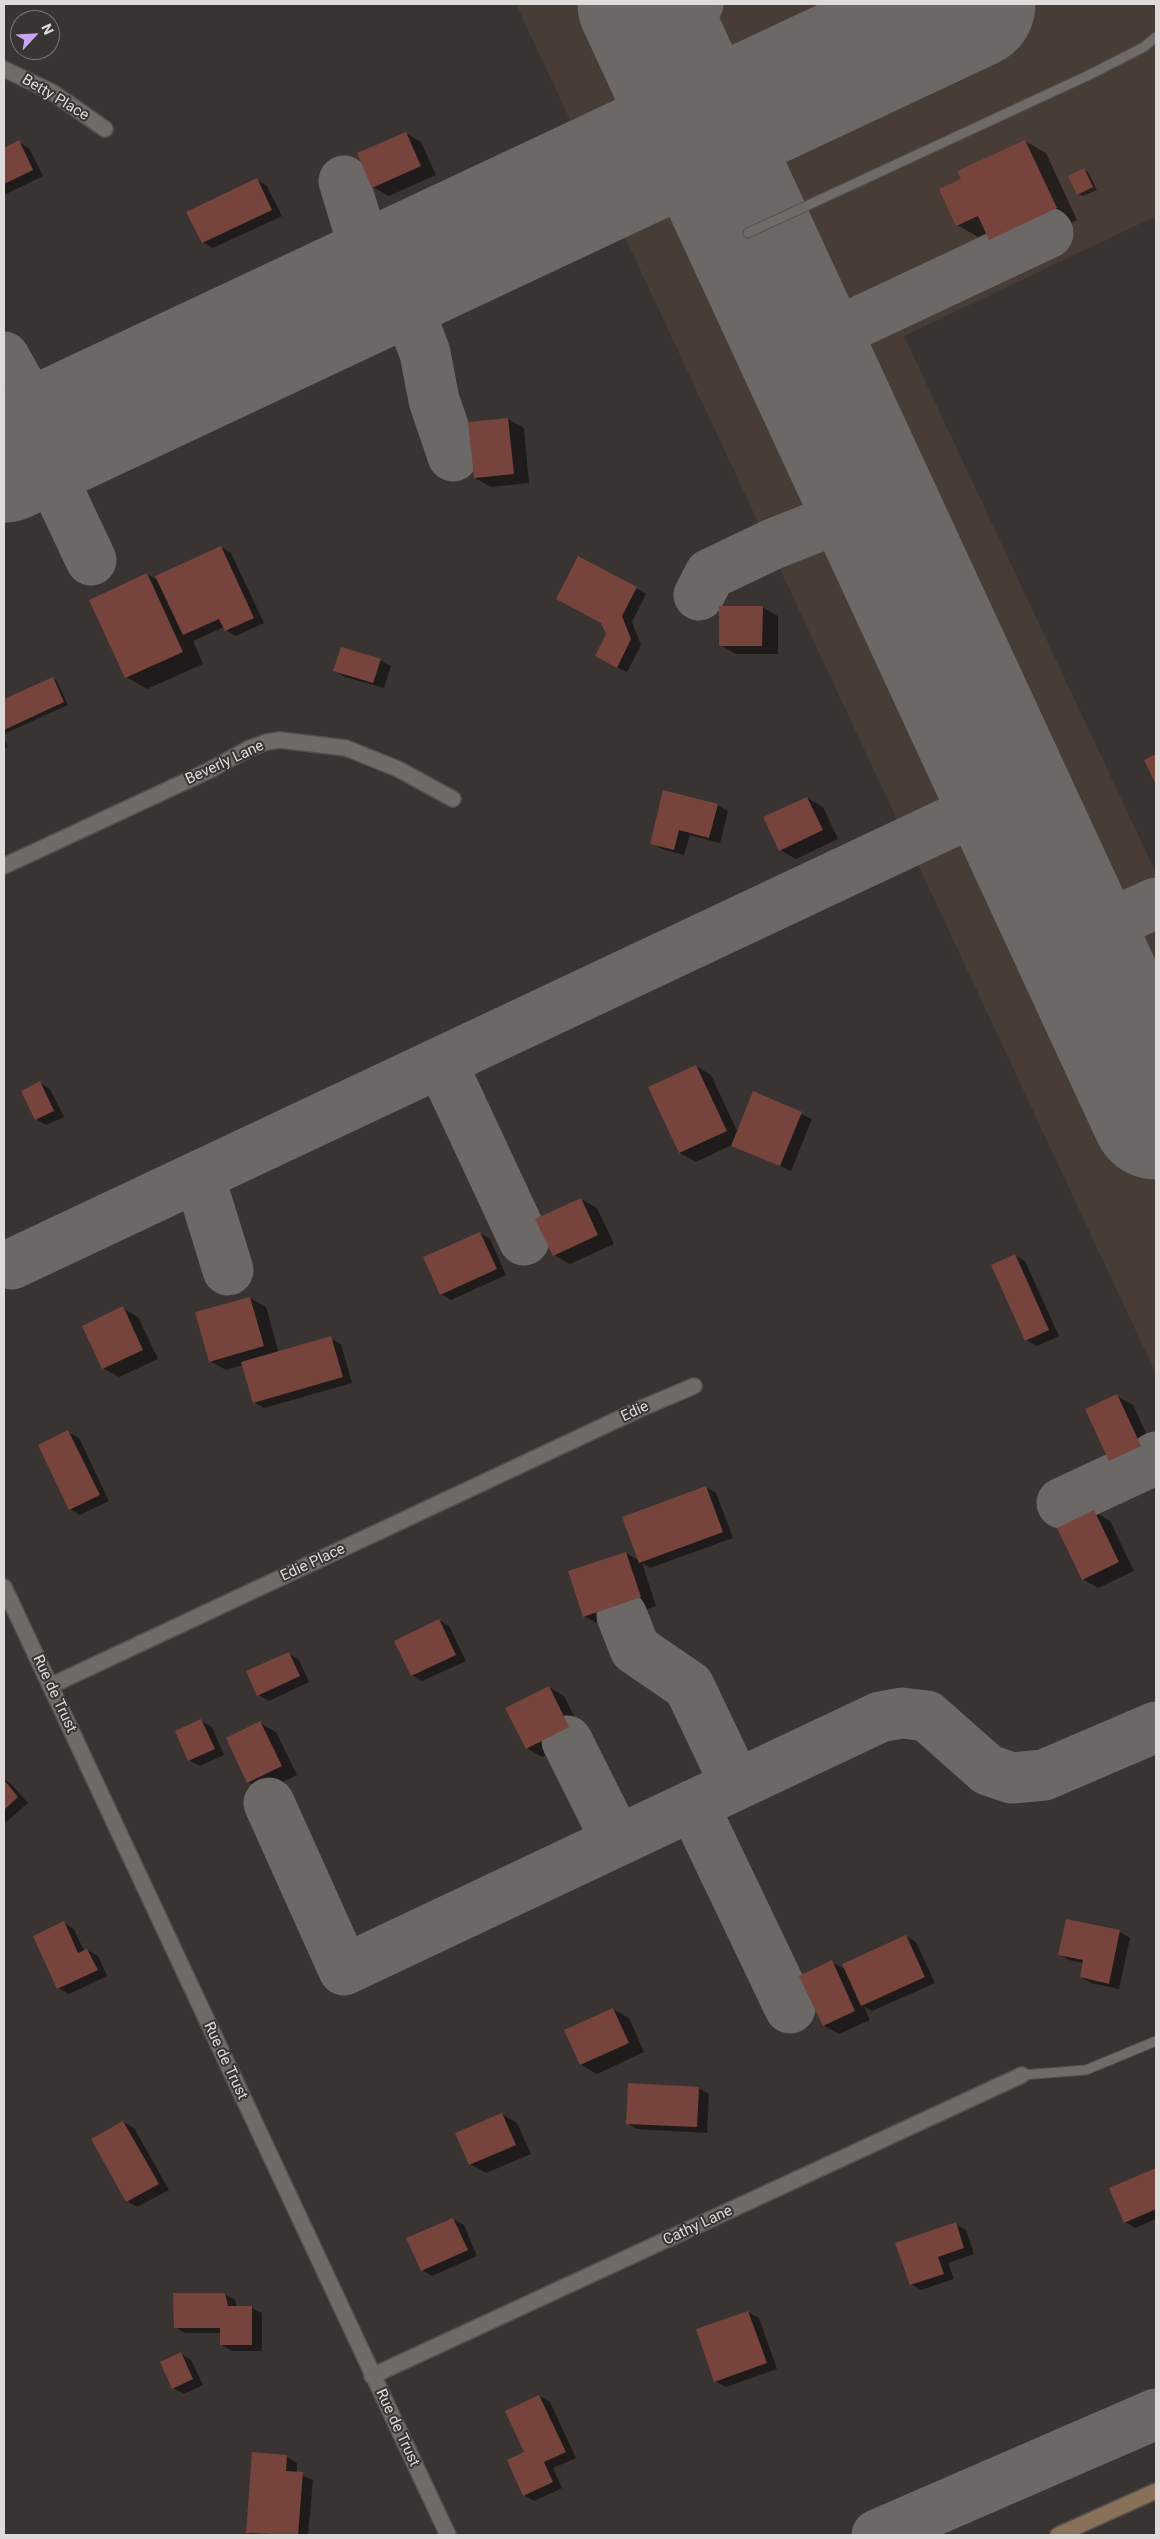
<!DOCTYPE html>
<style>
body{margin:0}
#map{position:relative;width:1160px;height:2539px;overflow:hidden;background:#393431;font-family:Roboto,sans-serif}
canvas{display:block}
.frame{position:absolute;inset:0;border:5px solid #dfdbd9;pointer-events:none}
.north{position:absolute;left:10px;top:10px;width:50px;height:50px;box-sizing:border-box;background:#393431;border:1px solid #7b7774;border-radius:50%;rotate:65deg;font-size:14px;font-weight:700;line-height:20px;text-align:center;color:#dfdbd9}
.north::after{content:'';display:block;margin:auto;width:18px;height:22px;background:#c7a6ef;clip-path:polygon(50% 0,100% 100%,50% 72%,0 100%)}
</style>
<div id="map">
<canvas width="1160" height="2539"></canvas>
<div class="frame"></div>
<div class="north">N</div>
</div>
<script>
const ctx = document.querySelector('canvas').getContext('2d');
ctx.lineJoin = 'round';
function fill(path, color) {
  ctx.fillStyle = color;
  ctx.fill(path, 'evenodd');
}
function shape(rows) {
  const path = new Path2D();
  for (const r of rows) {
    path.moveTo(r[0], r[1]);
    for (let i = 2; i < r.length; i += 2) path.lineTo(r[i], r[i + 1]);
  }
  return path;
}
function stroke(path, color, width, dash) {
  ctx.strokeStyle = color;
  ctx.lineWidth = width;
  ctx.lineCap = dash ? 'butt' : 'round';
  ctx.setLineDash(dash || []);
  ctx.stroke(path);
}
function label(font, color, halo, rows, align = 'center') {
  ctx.font = font + ' Roboto,sans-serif';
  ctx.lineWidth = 4;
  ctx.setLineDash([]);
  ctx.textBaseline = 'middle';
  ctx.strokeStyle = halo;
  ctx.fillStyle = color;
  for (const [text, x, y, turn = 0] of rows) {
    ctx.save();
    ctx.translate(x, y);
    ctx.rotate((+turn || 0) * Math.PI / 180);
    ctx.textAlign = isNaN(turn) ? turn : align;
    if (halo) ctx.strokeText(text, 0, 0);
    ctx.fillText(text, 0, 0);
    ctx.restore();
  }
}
const built = shape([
 [516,4,1156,4,1156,216,904,336,1156,873,1156,1374]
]);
const shadow = shape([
 [405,133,421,142,436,175,389,196,373,187],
 [1025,141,1046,153,1077,220,1011,251,990,239,987,233,978,237,957,225,962,180],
 [18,142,29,148,43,176,4,195,4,149],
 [1084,170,1088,172,1097,190,1083,196,1078,194],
 [257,180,267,186,282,216,213,248,203,242],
 [508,419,524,428,529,483,491,487,475,478],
 [221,547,231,553,264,623,236,636,225,630,224,627,193,641,203,664,147,689,126,677,147,574,160,582],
 [636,588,646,594,632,622,641,645,627,672,606,662,607,634],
 [762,607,778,616,778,654,736,654,720,645],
 [380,660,391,666,384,688,345,677,335,671],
 [53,678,57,681,68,705,6,733,4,731,4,700],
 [4,738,8,747,4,749],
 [807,798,823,807,838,839,796,859,780,850],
 [717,805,728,811,720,843,690,835,684,855,662,849,651,843],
 [696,1066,711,1075,738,1133,754,1093,812,1119,791,1171,732,1145,696,1162,680,1153,650,1088],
 [40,1083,50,1089,64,1117,46,1125,36,1119],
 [581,1199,597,1208,614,1244,570,1264,554,1255],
 [480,1233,490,1239,506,1275,451,1300,441,1294],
 [1014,1255,1025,1261,1059,1336,1037,1346,1026,1340],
 [250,1298,266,1307,279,1353,330,1338,341,1344,352,1383,264,1408,254,1402,243,1365,226,1370,210,1361],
 [122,1308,138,1317,158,1359,119,1377,103,1368],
 [1117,1396,1133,1405,1156,1455,1126,1469,1110,1460],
 [68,1432,79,1438,109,1501,80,1515,70,1509],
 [706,1487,716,1493,733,1538,650,1568,642,1563,656,1606,600,1625,584,1616,626,1553,640,1561],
 [1094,1512,1110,1521,1134,1571,1098,1588,1083,1579],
 [439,1620,449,1626,466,1661,422,1681,412,1675],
 [289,1654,299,1660,309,1682,269,1701,258,1695],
 [549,1687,564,1696,584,1736,542,1757,527,1748],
 [201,1721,212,1727,224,1755,200,1766,189,1760],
 [260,1723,276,1732,297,1775,264,1791,248,1782],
 [4,1780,12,1785,28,1803,4,1824],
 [1067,1920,1120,1932,1130,1938,1119,1989,1091,1983,1081,1977,1084,1963,1069,1960,1059,1954],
 [64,1923,74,1929,84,1951,87,1950,98,1956,107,1976,69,1994,58,1988,34,1937],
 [906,1936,916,1942,935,1983,872,2011,864,2006,870,2020,839,2034,823,2025,832,1962,846,1970],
 [613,2009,629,2018,644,2052,597,2074,581,2065],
 [698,2088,709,2094,707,2133,637,2129,627,2123],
 [502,2114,517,2123,531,2154,486,2173,470,2164],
 [123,2122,134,2128,169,2190,137,2207,127,2201],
 [1156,2169,1156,2219,1135,2228,1125,2222,1110,2189],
 [453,2219,464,2225,477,2256,432,2276,422,2270],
 [955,2224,966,2230,974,2254,948,2263,954,2279,921,2290,911,2284],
 [224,2294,235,2300,237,2307,252,2308,262,2313,262,2351,232,2351,222,2345,222,2333,185,2333,175,2327],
 [748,2312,759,2318,777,2369,726,2387,715,2381],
 [181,2354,191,2360,203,2385,184,2394,173,2388],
 [539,2396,550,2402,576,2458,553,2468,562,2488,534,2501,524,2495,526,2453],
 [253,2454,287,2457,297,2463,297,2473,313,2480,308,2535,252,2535,247,2532]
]);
const taxiway = shape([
 [652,26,698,4],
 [344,181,375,283],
 [395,274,425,353,434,400,453,456],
 [801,349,1048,233],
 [4,357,49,437],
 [36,443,91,560],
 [699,595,710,574,773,544,874,504],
 [1075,940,1156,903],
 [441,1062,524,1240],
 [199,1176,228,1270],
 [12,1264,1008,795],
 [1062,1503,1148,1463,1156,1457],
 [622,1616,635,1649,689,1686,736,1785],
 [567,1741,617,1841],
 [269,1803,344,1970,880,1717,902,1713,927,1716,988,1770,1012,1778,1044,1775,1156,1727],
 [693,1805,790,2008],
 [877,2535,1156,2414]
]);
const runway = shape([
 [642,4,1156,1115],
 [4,458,971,4]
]);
const building = shape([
 [406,132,421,166,372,188,357,153],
 [19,140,33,170,4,184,4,148],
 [1025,140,1057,208,989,240,978,216,956,226,939,189,961,179,957,171],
 [1084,168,1093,187,1077,195,1068,176],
 [257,178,272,210,202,243,186,212],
 [508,418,514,474,474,478,468,422],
 [221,546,254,618,225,631,219,619,183,635,155,576],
 [578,556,637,587,622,616,631,639,617,668,595,656,606,634,601,623,556,599],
 [147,573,183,652,125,678,89,600],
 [719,606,763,606,762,646,719,646],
 [341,647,381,659,373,683,333,671],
 [53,677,64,702,4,730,4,699],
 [1156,754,1156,785,1144,760],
 [663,790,718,804,709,838,679,830,674,850,650,844],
 [807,797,823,830,779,851,763,817],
 [696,1065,727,1131,679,1153,648,1087],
 [40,1081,54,1111,35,1120,21,1091],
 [753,1091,802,1112,780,1166,731,1146],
 [581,1198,598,1235,553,1256,535,1219],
 [480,1232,497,1269,440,1295,423,1257],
 [1015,1254,1049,1330,1025,1341,991,1265],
 [250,1297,264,1346,209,1362,195,1312],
 [123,1306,143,1350,102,1369,82,1326],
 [331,1336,343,1377,253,1403,241,1362],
 [1117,1394,1141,1446,1109,1461,1085,1409],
 [68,1430,100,1495,69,1510,38,1445],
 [706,1486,723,1532,639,1563,622,1517],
 [1094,1510,1119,1562,1082,1580,1057,1528],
 [626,1552,641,1597,583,1617,568,1571],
 [439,1619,456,1655,411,1676,394,1641],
 [289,1652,300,1676,257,1696,246,1671],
 [549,1686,569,1727,526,1749,505,1708],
 [201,1719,215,1749,188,1761,175,1731],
 [260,1721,282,1766,247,1783,226,1738],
 [4,1780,18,1797,4,1810],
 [1066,1919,1120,1930,1109,1984,1080,1977,1083,1960,1058,1955],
 [64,1921,78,1953,87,1949,98,1970,57,1989,33,1936],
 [906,1935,925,1977,861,2006,842,1964],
 [832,1960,855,2011,823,2026,799,1976],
 [613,2008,629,2043,580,2065,564,2030],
 [628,2083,699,2087,697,2127,626,2124],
 [502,2113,516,2145,469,2165,455,2133],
 [123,2121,159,2184,126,2202,91,2139],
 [1156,2168,1156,2209,1124,2223,1109,2188],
 [453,2218,468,2250,421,2271,406,2238],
 [956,2222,964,2248,938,2257,944,2274,910,2285,895,2243],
 [173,2293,225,2293,228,2306,252,2306,252,2345,220,2345,220,2328,174,2328],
 [748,2311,767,2363,714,2382,696,2329],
 [181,2352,193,2379,172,2389,160,2362],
 [539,2395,566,2452,544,2462,553,2482,523,2496,507,2460,524,2452,505,2411],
 [252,2452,287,2455,286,2471,303,2472,298,2535,246,2533]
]);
const lane = shape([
 [748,233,1089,75,1144,47,1156,37],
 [1022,2075,1086,2070,1156,2041]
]);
const street = shape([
 [4,69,52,92,105,129],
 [4,866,210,770,250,748,267,742,280,740,346,748,398,769,453,799],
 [4,1587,448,2535],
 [50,1686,642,1408,694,1386],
 [372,2376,1022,2075]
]);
const secondary = shape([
 [1058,2535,1156,2491]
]);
const streetNames = [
 ["Betty Place",55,98,31],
 ["Beverly Lane",225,763,-25],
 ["Edie",635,1412,-25],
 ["Edie Place",313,1563,-25],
 ["Rue de Trust",54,1694,65],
 ["Rue de Trust",225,2061,65],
 ["Cathy Lane",698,2226,-25],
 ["Rue de Trust",397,2428,65]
];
fill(built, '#483c37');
fill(shadow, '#0007');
stroke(taxiway, '#6c6865', 51);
stroke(runway, '#6c6865', 129);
fill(building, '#77433d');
stroke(lane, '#55514f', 11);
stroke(street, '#55514f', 18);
stroke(secondary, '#55514f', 18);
stroke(lane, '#716b68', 9);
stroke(street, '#716b68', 15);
stroke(secondary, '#887159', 15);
label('15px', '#dfdbd9', '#393431', streetNames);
</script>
